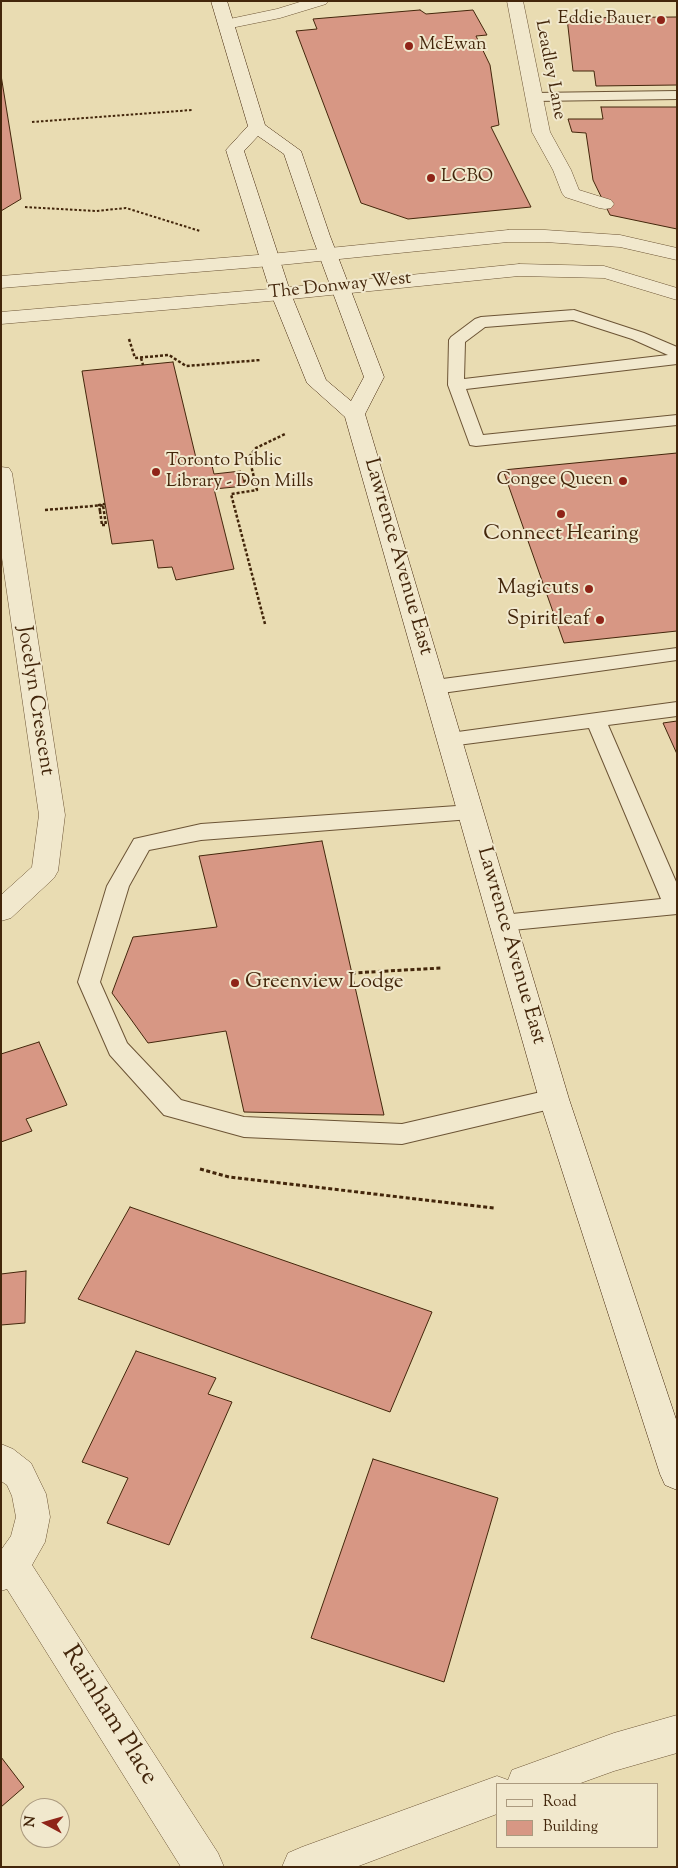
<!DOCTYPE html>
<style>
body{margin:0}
#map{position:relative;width:678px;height:1868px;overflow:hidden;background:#e9dcb2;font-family:"Sorts Mill Goudy",serif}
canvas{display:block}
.frame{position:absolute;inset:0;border:2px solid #43260b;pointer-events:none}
.legend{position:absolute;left:496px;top:1783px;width:162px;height:65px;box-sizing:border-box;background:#f1e8cd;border:1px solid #ab9a7f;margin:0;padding:6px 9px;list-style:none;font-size:15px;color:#43260b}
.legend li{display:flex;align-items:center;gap:10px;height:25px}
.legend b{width:25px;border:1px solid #ab9a7f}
.north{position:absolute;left:20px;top:1798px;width:50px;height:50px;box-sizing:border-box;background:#f1e8cd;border:1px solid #ab9a7f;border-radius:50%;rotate:276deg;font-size:14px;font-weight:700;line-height:20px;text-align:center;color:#43260b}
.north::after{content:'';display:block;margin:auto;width:18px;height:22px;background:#8f2418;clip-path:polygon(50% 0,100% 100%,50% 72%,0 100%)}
</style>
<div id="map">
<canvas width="678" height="1868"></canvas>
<div class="frame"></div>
<ul class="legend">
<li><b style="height:6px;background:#f1e8cd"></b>Road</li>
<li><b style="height:14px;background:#d79784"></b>Building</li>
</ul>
<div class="north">N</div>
</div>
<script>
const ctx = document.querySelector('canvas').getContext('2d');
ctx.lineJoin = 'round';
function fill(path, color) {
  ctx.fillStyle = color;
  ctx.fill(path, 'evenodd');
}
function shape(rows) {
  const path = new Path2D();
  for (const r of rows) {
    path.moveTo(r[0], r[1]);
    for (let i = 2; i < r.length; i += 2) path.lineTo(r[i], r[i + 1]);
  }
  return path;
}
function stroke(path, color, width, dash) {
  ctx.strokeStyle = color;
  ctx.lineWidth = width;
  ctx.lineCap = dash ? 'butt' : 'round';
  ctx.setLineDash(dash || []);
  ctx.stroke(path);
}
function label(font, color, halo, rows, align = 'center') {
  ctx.font = font + ' "Sorts Mill Goudy",serif';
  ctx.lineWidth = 4;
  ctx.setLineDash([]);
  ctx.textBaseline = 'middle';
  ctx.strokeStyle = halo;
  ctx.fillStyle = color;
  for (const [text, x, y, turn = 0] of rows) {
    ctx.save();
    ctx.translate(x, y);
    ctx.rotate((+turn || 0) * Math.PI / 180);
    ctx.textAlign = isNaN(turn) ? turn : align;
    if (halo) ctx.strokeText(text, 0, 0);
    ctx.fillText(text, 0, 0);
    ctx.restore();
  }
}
const building = shape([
 [420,10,426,14,473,10,487,35,476,36,490,65,499,125,491,127,531,207,408,219,361,203,296,31,317,29,313,19,420,10],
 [677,17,677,85,596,86,594,71,573,71,567,18,677,17],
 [1,75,21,199,1,211,1,75],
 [601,107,677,107,677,229,610,215,593,180,586,133,572,132,568,119,603,119,601,107],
 [173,362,196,458,210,457,214,474,241,471,245,486,214,489,234,569,176,580,172,567,158,568,153,540,112,544,82,371,173,362],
 [677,453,677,631,564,643,503,470,677,453],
 [677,721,677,754,663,723,677,721],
 [322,841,384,1115,244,1112,226,1031,148,1043,112,993,133,937,217,927,199,856,322,841],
 [39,1042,67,1105,26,1119,32,1131,1,1142,1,1054,39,1042],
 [130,1207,432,1312,390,1412,78,1299,130,1207],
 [26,1271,25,1323,1,1325,1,1274,26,1271],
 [136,1351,216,1378,208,1394,232,1402,169,1545,107,1523,128,1478,82,1462,136,1351],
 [373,1459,498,1498,444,1682,311,1638,373,1459],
 [1,1757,24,1787,1,1807,1,1757]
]);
const pathFar2 = shape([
 [32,122,192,110],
 [25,207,96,211,126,208,200,231]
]);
const pathFar1 = shape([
 [129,339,135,358,169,355,186,366,261,360],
 [141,358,143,365],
 [244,481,254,480],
 [45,510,105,505],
 [100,511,102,525],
 [102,525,106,525,103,505],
 [265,624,231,494,257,490,249,457,256,448,285,434]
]);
const path = shape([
 [352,973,441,968],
 [200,1169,229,1177,494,1208]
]);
const service = shape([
 [677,91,677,99,534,101,527,97,534,93,677,91],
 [574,310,644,333,677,347,677,364,466,389,483,435,677,415,677,425,476,446,470,445,448,385,449,340,451,337,475,319,481,317,574,310],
 [573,320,632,339,668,355,464,379,465,342,485,327,573,320],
 [677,648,677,660,435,694,428,692,425,687,428,682,435,680,677,648],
 [677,702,677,716,608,725,677,884,677,914,502,931,494,929,491,923,494,917,502,915,661,899,589,728,450,746,443,744,440,739,443,734,677,702],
 [471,805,479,807,482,812,479,817,471,819,201,840,149,850,129,886,100,982,127,1043,181,1100,244,1117,402,1124,554,1089,563,1092,566,1099,563,1106,402,1144,244,1137,164,1115,110,1055,78,982,107,886,134,839,201,824,471,805]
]);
const minor = shape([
 [303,1,328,1,326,4,280,18,226,29,220,27,218,24,220,21,277,9,303,1],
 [507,1,523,1,550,132,571,170,579,190,611,200,614,204,611,208,605,209,599,208,565,197,562,193,553,170,532,132,507,1],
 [1,467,9,468,12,473,65,815,58,871,54,878,11,918,1,921,1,895,32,867,39,815,1,551,1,467],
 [1,1444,13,1449,31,1463,46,1494,50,1517,45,1542,32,1565,218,1853,224,1867,181,1867,7,1589,1,1591,1,1550,11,1536,16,1517,12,1496,7,1485,1,1481,1,1444],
 [677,1715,677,1753,614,1771,578,1784,497,1784,497,1814,356,1867,282,1867,288,1853,302,1847,497,1776,508,1780,512,1770,526,1765,614,1733,677,1715]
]);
const tertiary = shape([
 [508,230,545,230,620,235,677,248,677,260,620,247,545,242,508,242,270,266,1,288,1,276,270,254,508,230],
 [519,264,604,266,677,288,677,300,604,278,519,276,281,300,1,324,1,312,281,288,519,264]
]);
const secondary = shape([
 [211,1,227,1,265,125,301,151,330,236,384,377,365,414,569,1099,677,1422,677,1490,665,1485,660,1474,539,1099,345,417,307,383,271,294,226,150,248,126,211,1],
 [258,136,284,154,312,236,364,377,351,401,326,380,291,294,244,151,258,136]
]);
const pathBridge = shape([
 [100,511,99,505,105,504]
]);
const markers = [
 [661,20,5,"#8f2418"],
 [409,46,5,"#8f2418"],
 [431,178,5,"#8f2418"],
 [156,472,5,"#8f2418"],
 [623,481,5,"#8f2418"],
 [561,514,5,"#8f2418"],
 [589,589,5,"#8f2418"],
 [600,620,5,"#8f2418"],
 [235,983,5,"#8f2418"]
];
const farPoinames = [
 ["Eddie Bauer",651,20,"right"],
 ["McEwan",419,46],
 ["LCBO",441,178],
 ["Toronto Public",166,462],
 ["Library - Don Mills",166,483],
 ["Congee Queen",613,481,"right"]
];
const farStreetnames = [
 ["Leadley Lane",549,70,79],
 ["The Donway West",340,287,-6]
];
const poiNames = [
 ["Connect Hearing",561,535,"center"],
 ["Magicuts",579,589],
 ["Spiritleaf",590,620],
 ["Greenview Lodge",245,983,"left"]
];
const streetNames = [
 ["Lawrence Avenue East",397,557,74],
 ["Jocelyn Crescent",34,701,81],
 ["Lawrence Avenue East",510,946,74]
];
const nearStreetnames = [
 ["Rainham Place",108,1716,58]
];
fill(building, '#d79784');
stroke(building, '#43260b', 1);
stroke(service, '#6c5435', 2);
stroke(minor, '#6c5435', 1);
stroke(tertiary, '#6c5435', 1);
stroke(secondary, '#43260b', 1);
stroke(pathFar2, '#43260b', 2, [2.5, 2]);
stroke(pathFar1, '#43260b', 2.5, [3, 2]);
stroke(path, '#43260b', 3, [4, 2.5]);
fill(service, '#f1e8cd');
fill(minor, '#f1e8cd');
fill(tertiary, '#f1e8cd');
fill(secondary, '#f1e8cd');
stroke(pathBridge, '#43260b', 2.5, [3, 2]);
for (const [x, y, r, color] of markers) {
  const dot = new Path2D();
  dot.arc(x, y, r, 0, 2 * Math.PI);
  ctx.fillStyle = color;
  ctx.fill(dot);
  stroke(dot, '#f1e8cd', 2);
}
label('18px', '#43260b', '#f1e8cd', farPoinames, 'left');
label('18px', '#43260b', '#f1e8cd', farStreetnames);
label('21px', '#43260b', '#f1e8cd', poiNames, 'right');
label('21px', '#43260b', '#f1e8cd', streetNames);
label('25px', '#43260b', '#f1e8cd', nearStreetnames);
</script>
